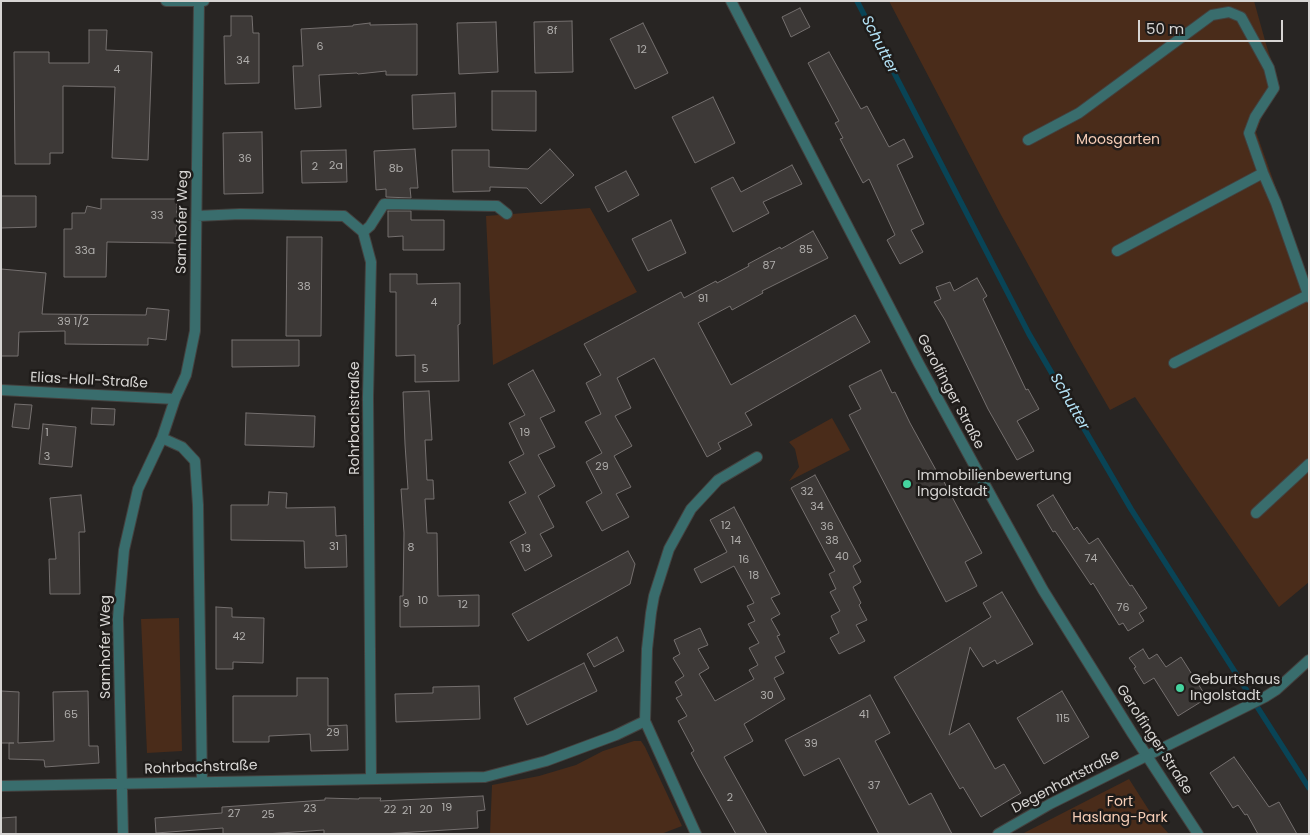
<!DOCTYPE html>
<meta charset="utf-8">
<style>
body{margin:0}
#map{position:relative;width:1310px;height:835px;overflow:hidden;background:#282523;font-family:Poppins,sans-serif}
canvas{display:block}
.frame{position:absolute;inset:0;border:2px solid #d7d5d3;pointer-events:none}
.scale{position:absolute;left:1138px;top:20px;width:145px;height:22px;box-sizing:border-box;border:2px solid #d7d5d3;border-top:0;padding-left:6px;font-size:15px;line-height:18px;white-space:nowrap;color:#d7d5d3;-webkit-text-stroke:4px #1f1c1a;paint-order:stroke}
</style>
<div id="map">
<canvas width="1310" height="835"></canvas>
<div class="frame"></div>
<div class="scale">50 m</div>
</div>
<script>
const ctx = document.querySelector('canvas').getContext('2d');
ctx.lineJoin = 'round';
function fill(path, color) {
  ctx.fillStyle = color;
  ctx.fill(path, 'evenodd');
}
function shape(rows) {
  const path = new Path2D();
  for (const r of rows) {
    path.moveTo(r[0], r[1]);
    for (let i = 2; i < r.length; i += 2) path.lineTo(r[i], r[i + 1]);
  }
  return path;
}
function stroke(path, color, width, dash) {
  ctx.strokeStyle = color;
  ctx.lineWidth = width;
  ctx.lineCap = dash ? 'butt' : 'round';
  ctx.setLineDash(dash || []);
  ctx.stroke(path);
}
function label(font, color, halo, rows, align = 'center') {
  ctx.font = font + ' Poppins,sans-serif';
  ctx.lineWidth = 5;
  ctx.setLineDash([]);
  ctx.textBaseline = 'middle';
  ctx.strokeStyle = halo;
  ctx.fillStyle = color;
  for (const [text, x, y, turn = 0] of rows) {
    ctx.save();
    ctx.translate(x, y);
    ctx.rotate((+turn || 0) * Math.PI / 180);
    ctx.textAlign = isNaN(turn) ? turn : align;
    if (halo) ctx.strokeText(text, 0, 0);
    ctx.fillText(text, 0, 0);
    ctx.restore();
  }
}
const green = shape([
 [889,1,1254,1,1266,44,1280,87,1264,112,1256,132,1309,280,1309,582,1279,607,1183,469,1135,397,1110,410,1074,348,1001,215],
 [590,208,637,292,493,365,486,216],
 [832,418,850,450,789,481,799,467,795,449,789,442],
 [179,618,182,751,147,753,141,619],
 [634,741,641,741,645,747,682,826,661,834,490,834,492,785,539,776,576,765,603,751],
 [1129,779,1152,815,1169,834,1022,834]
]);
const stream = shape([
 [857,1,1029,334,1131,509,1309,788]
]);
const building = shape([
 [800,8,810,27,791,37,782,17,800,8],
 [231,16,252,16,253,33,259,33,259,83,225,84,224,36,231,36,231,16],
 [572,21,573,72,535,73,534,22,572,21],
 [496,22,498,72,459,74,457,23,496,22],
 [370,23,370,25,417,24,417,75,386,75,386,71,358,74,357,73,319,75,321,107,295,109,293,66,303,66,301,29,353,26,353,25,370,23],
 [643,23,668,73,635,89,610,39,643,23],
 [89,30,107,30,106,50,152,52,148,160,112,158,115,87,63,86,63,153,50,153,50,164,15,164,14,52,49,52,49,63,89,63,89,30],
 [829,52,861,109,867,106,889,147,904,139,913,157,897,165,924,224,911,230,923,252,900,264,887,240,895,235,869,179,863,183,840,139,843,138,835,123,839,121,808,63,829,52],
 [492,91,536,91,536,131,492,130,492,91],
 [455,93,456,127,413,129,412,95,455,93],
 [713,97,735,143,695,163,672,117,713,97],
 [262,132,263,193,224,194,223,133,262,132],
 [415,149,418,188,410,188,411,198,386,197,386,189,376,190,374,151,415,149],
 [550,149,574,175,541,204,527,188,490,187,490,191,453,192,452,150,489,150,489,167,528,169,550,149],
 [346,150,347,182,302,183,301,151,346,150],
 [792,165,802,184,763,202,769,213,733,232,711,188,733,177,741,192,792,165],
 [626,171,639,195,608,212,595,187,626,171],
 [1,196,36,196,36,227,1,228,1,196],
 [101,199,177,199,176,243,107,242,106,277,64,277,64,229,72,229,72,213,85,213,87,206,101,209,101,199],
 [388,211,411,211,411,220,444,220,444,250,403,250,403,236,388,237,388,211],
 [671,220,686,253,648,271,632,239,671,220],
 [813,231,828,258,762,291,763,293,732,310,730,306,698,323,731,385,855,315,870,342,745,413,752,425,718,443,721,449,707,457,654,358,617,378,631,408,615,416,632,446,614,456,631,487,616,494,629,517,602,531,586,502,602,493,586,462,602,453,585,422,601,414,586,383,601,375,584,344,681,292,684,298,716,281,717,283,749,266,748,264,780,247,781,249,813,231],
 [287,237,322,237,321,336,286,336,287,237],
 [1,269,46,273,42,314,146,315,147,308,169,310,166,340,148,338,148,345,65,344,65,331,19,332,18,356,1,356,1,269],
 [390,274,417,274,417,284,460,283,460,324,458,325,459,381,415,382,415,355,396,356,396,292,390,292,390,274],
 [977,278,987,296,983,299,1026,390,1028,389,1039,409,1017,421,1034,451,1017,460,988,409,945,320,934,302,941,299,936,287,950,282,954,291,977,278],
 [232,340,299,340,299,366,232,367,232,340],
 [533,370,555,411,540,418,555,447,538,455,555,486,538,496,554,527,540,534,552,556,525,571,510,542,526,533,509,502,526,493,509,462,524,454,509,423,525,415,508,384,533,370],
 [881,370,892,393,895,392,910,423,942,481,943,480,982,553,965,562,977,586,946,602,849,415,861,409,849,386,881,370],
 [429,391,432,440,425,440,427,480,433,480,434,499,425,499,427,533,437,533,438,596,479,595,479,626,400,627,400,596,403,596,404,533,401,489,408,489,405,444,403,392,429,391],
 [15,404,32,405,29,429,12,427,15,404],
 [92,408,115,409,114,425,91,424,92,408],
 [246,413,315,416,314,447,245,445,246,413],
 [43,424,76,427,72,467,39,464,43,424],
 [815,475,861,561,853,566,861,582,853,587,861,603,859,605,867,620,856,625,865,641,839,654,830,638,839,633,831,616,840,611,830,592,836,589,829,574,835,571,791,488,815,475],
 [269,492,287,493,286,508,335,507,336,536,346,535,347,567,305,568,304,541,231,540,231,505,268,505,269,492],
 [81,495,85,532,79,532,80,594,50,594,49,559,56,559,50,498,81,495],
 [1053,495,1074,530,1077,527,1089,544,1098,538,1130,586,1132,585,1147,608,1139,613,1144,621,1128,631,1123,623,1119,625,1093,583,1091,585,1055,531,1053,532,1037,505,1053,495],
 [734,507,780,594,771,598,780,614,771,619,780,635,777,636,785,652,775,657,784,673,774,678,785,699,744,724,753,741,724,757,767,834,736,834,699,768,691,753,694,751,678,721,687,716,676,698,682,695,675,682,684,676,673,658,680,654,674,640,700,628,708,645,698,649,709,668,699,674,715,701,754,679,749,670,758,665,749,648,759,643,748,624,755,621,747,606,754,603,734,566,701,583,694,569,727,552,710,520,734,507],
 [628,551,635,564,630,584,528,641,512,614,628,551],
 [1002,592,1033,644,997,664,995,660,983,667,970,647,949,735,969,723,995,769,1004,764,1021,793,981,817,963,787,960,789,894,677,991,617,983,603,1002,592],
 [216,607,232,608,232,617,264,618,263,663,233,662,233,669,216,669,216,607],
 [617,637,624,651,594,667,587,654,617,637],
 [1143,649,1149,659,1157,654,1166,667,1181,657,1207,698,1178,716,1154,678,1144,684,1134,668,1136,667,1129,658,1143,649],
 [584,663,597,691,527,725,514,698,584,663],
 [297,678,328,678,328,726,347,725,348,750,311,751,310,734,269,736,269,742,233,742,233,696,297,696,297,678],
 [479,686,480,719,396,722,395,694,433,693,433,687,479,686],
 [1,691,19,692,18,743,54,741,53,692,88,691,89,746,98,746,99,763,45,767,44,760,9,759,9,743,14,743,1,743,1,691],
 [1062,691,1089,737,1044,764,1017,718,1062,691],
 [870,695,890,733,875,741,909,805,931,793,952,834,879,834,839,758,804,776,785,740,870,695],
 [1234,757,1269,807,1279,802,1297,834,1258,834,1247,814,1245,815,1238,805,1233,808,1210,773,1234,757],
 [483,796,485,810,477,811,478,828,382,834,324,834,324,830,265,834,223,834,223,828,156,833,155,818,222,813,222,807,325,800,325,798,359,799,359,798,381,798,380,801,483,796],
 [16,817,16,834,1,834,1,818,16,817]
]);
const service = shape([
 [1028,140,1079,113,1212,15,1229,12,1241,17,1269,68,1274,88,1255,117,1249,133,1263,173,1276,203,1309,297],
 [363,232,370,226,384,204,497,206,507,214],
 [1117,251,1263,173],
 [1174,363,1308,295],
 [1256,513,1309,464]
]);
const minor = shape([
 [166,1,204,1],
 [197,216,240,214,344,216,363,232,371,262,368,397,371,778],
 [1,390,175,399],
 [162,438,182,447,195,461,198,505,202,782],
 [1,786,485,777,546,761,616,735,645,721],
 [123,834,118,618,124,550,138,489,162,438,175,399,186,375,195,331,199,1],
 [696,834,645,721,647,649,651,613,654,596,669,549,691,509,718,480,757,457],
 [998,834,1050,804,1265,697,1276,690,1309,660]
]);
const tertiary = shape([
 [731,1,919,364,996,505,1043,590,1132,733,1198,834]
]);
const markers = [
 [907,484,5,"#45d49f"],
 [1180,688,5,"#45d49f"]
];
const numberNames = [
 ["8f",552,31],
 ["6",320,47],
 ["12",642,50],
 ["34",243,61],
 ["4",117,70],
 ["36",245,159],
 ["2a",336,166],
 ["2",315,167],
 ["8b",396,169],
 ["33",157,216],
 ["85",806,250],
 ["33a",85,251],
 ["87",769,266],
 ["38",304,287],
 ["91",703,299],
 ["4",434,303],
 ["39 1/2",73,322],
 ["5",425,369],
 ["1",47,433],
 ["19",525,433],
 ["3",47,457],
 ["29",602,467],
 ["32",807,492],
 ["34",817,507],
 ["12",726,526],
 ["36",827,527],
 ["14",736,541],
 ["38",832,541],
 ["31",334,547],
 ["8",411,548],
 ["13",526,549],
 ["40",842,557],
 ["74",1091,559],
 ["16",744,560],
 ["18",754,576],
 ["10",423,601],
 ["9",406,604],
 ["12",463,605],
 ["76",1123,608],
 ["42",239,637],
 ["30",767,696],
 ["65",71,715],
 ["41",864,715],
 ["115",1063,719],
 ["29",333,733],
 ["39",811,744],
 ["37",874,786],
 ["2",730,798],
 ["19",447,808],
 ["23",310,809],
 ["22",390,810],
 ["20",426,810],
 ["21",407,811],
 ["27",234,814],
 ["25",268,815]
];
const parkNames = [
 ["Moosgarten",1118,140],
 ["Fort",1120,802],
 ["Haslang-Park",1120,818]
];
const streetNames = [
 ["Samhofer Weg",183,222,-89],
 ["Elias-Holl-Straße",89,381,3],
 ["Gerolfinger Straße",950,392,62],
 ["Rohrbachstraße",355,418,-90],
 ["Samhofer Weg",106,647,-90],
 ["Gerolfinger Straße",1154,740,57],
 ["Rohrbachstraße",201,768,-2],
 ["Degenhartstraße",1066,782,-28]
];
const poiNames = [
 ["Immobilienbewertung",917,476],
 ["Ingolstadt",917,492],
 ["Geburtshaus",1190,680],
 ["Ingolstadt",1190,696]
];
const waterNames = [
 ["Schutter",879,45,63],
 ["Schutter",1069,402,60]
];
fill(green, '#4a2c1a');
stroke(stream, '#094456', 5.5);
fill(building, '#3d3937');
stroke(building, '#75706f', 1);
stroke(service, '#44413f', 12);
stroke(minor, '#44413f', 12);
stroke(tertiary, '#44413f', 12);
stroke(service, '#396d6d', 10);
stroke(minor, '#396d6d', 10);
stroke(tertiary, '#396d6d', 10);
for (const [x, y, r, color] of markers) {
  const dot = new Path2D();
  dot.arc(x, y, r, 0, 2 * Math.PI);
  ctx.fillStyle = color;
  ctx.fill(dot);
  stroke(dot, '#1f1c1a', 2);
}
label('11px', '#b0aeac', null, numberNames);
label('14px', '#f6cdb6', '#1f1c1a', parkNames);
label('14px', '#d7d5d3', '#1f1c1a', streetNames);
label('14px', '#d7d5d3', '#1f1c1a', poiNames, 'left');
label('italic 15px', '#b4e3f7', '#1f1c1a', waterNames);
</script>
